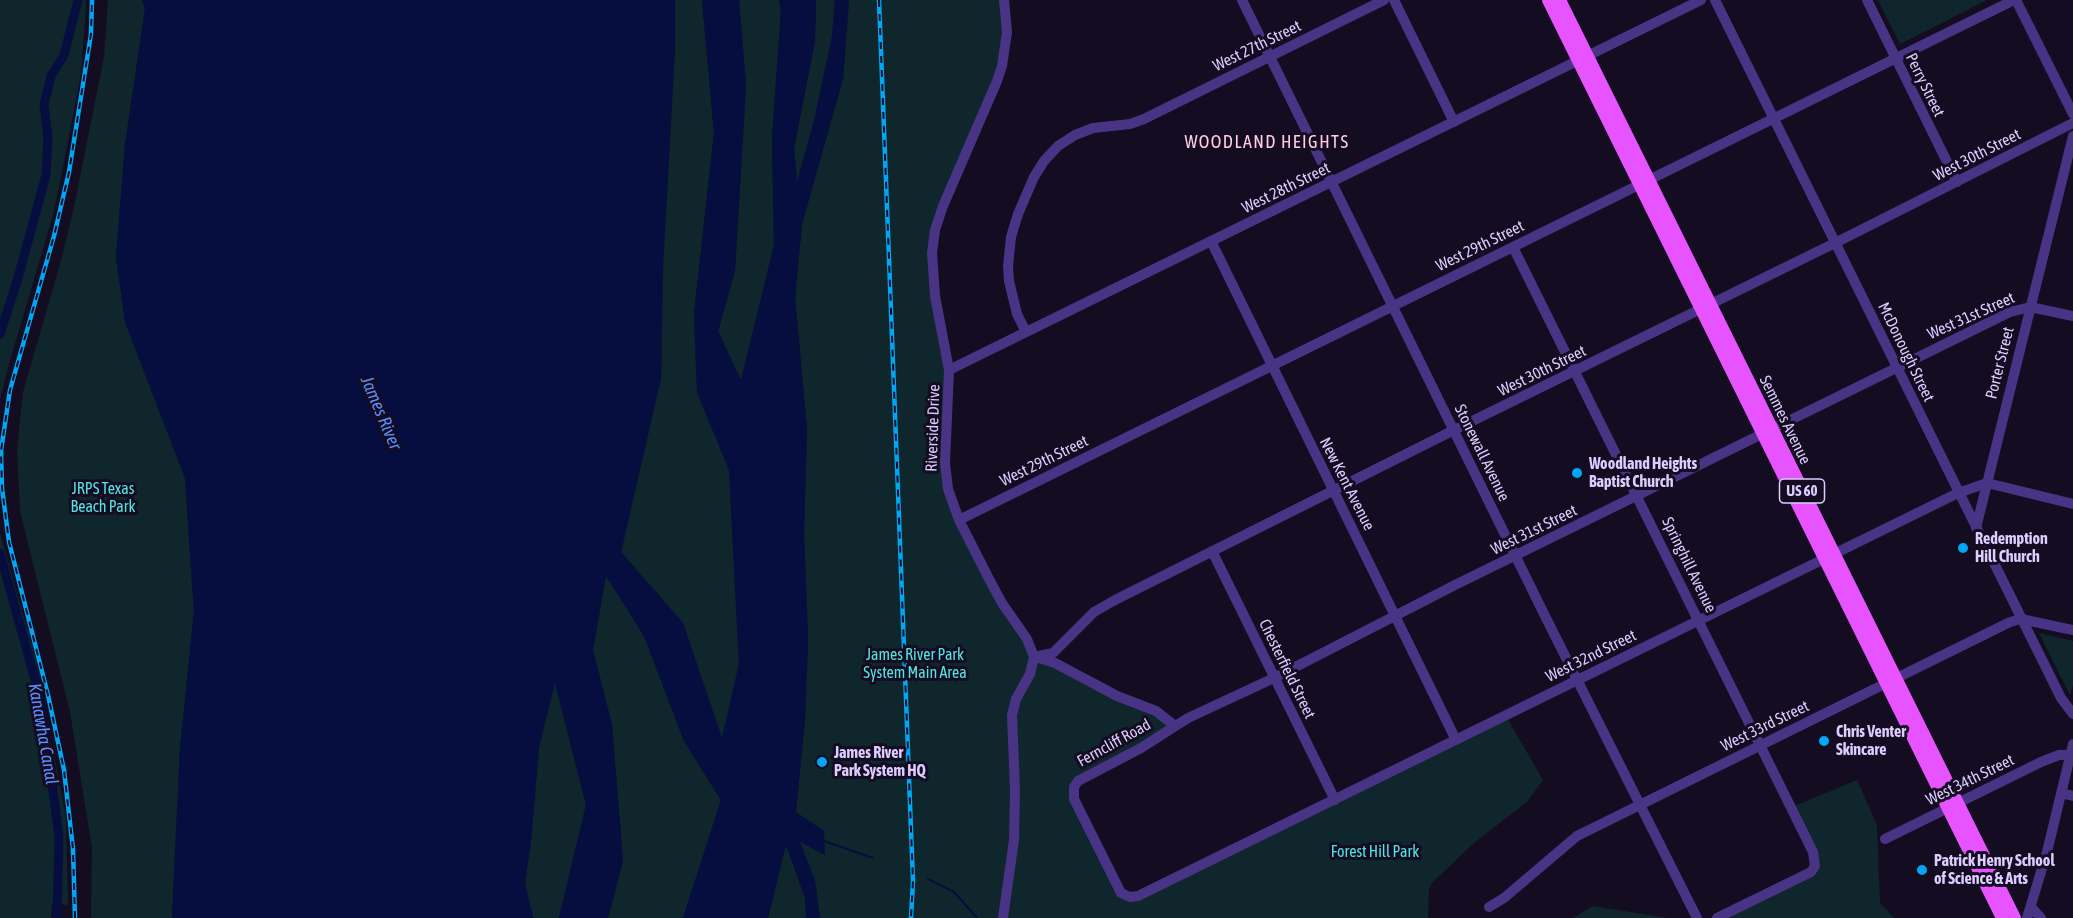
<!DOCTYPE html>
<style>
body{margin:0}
canvas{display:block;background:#140c21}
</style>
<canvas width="2073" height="918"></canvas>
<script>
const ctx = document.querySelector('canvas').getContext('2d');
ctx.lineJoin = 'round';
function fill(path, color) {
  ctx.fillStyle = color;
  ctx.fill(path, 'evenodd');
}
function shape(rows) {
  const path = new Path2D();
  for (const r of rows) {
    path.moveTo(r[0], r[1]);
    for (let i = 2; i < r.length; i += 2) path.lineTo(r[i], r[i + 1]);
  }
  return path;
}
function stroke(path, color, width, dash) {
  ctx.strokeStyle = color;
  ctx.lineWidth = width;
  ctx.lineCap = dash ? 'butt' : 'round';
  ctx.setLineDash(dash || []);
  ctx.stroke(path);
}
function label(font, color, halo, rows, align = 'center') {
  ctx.font = font + ' "Asap Condensed",sans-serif';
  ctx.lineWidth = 6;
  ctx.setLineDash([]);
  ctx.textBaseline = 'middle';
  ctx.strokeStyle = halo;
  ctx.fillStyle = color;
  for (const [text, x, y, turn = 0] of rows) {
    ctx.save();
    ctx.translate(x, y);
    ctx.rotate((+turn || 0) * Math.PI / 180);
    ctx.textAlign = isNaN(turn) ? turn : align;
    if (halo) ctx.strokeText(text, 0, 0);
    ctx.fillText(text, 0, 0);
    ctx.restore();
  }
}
const green = shape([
 [0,0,86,0,86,9,81,74,61,177,53,215,9,364,0,400],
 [108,0,142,0,145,9,125,145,116,257,125,322,185,478,194,612,180,748,172,918,91,918,92,848,70,712,20,511,17,450,23,392,62,257,74,207,104,57],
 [675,0,702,0,714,133,694,314,697,392,729,470,739,664,722,739,683,623,621,552,661,378,663,266,675,47],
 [739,0,779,0,781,11,772,138,774,245,741,381,718,331,735,271,746,85],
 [816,0,835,0,832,37,814,121,797,184,794,148,815,41],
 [849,0,1004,0,1006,43,933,241,946,348,948,489,1033,653,1175,726,1074,787,1121,890,1130,897,1506,716,1543,780,1527,802,1475,842,1432,883,1429,889,1428,918,820,918,800,841,825,854,824,841,796,813,805,718,808,640,804,532,807,429,795,298,802,224,843,79],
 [1878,0,1987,0,1900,44],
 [0,533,36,660,66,818,68,905,52,904,51,918,0,918],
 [606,575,644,636,684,741,721,800,683,918,608,918,623,861,612,725,593,650],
 [2039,633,2073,641,2073,685,2070,695],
 [555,682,586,805,559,918,533,918,525,883,531,841,539,747],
 [1857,780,1877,825,1880,903,1894,918,1716,918,1814,866,1792,807],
 [786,844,805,898,806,918,768,918],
 [1593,906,1667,918,1573,918]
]);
const water = shape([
 [142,0,675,0,675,47,663,266,661,378,621,552,683,623,722,738,739,664,729,470,697,392,694,314,714,133,702,0,739,0,746,85,735,271,718,331,741,380,774,245,772,138,781,11,779,0,816,0,815,41,794,148,797,182,814,121,832,37,835,0,849,0,843,79,802,224,795,298,807,429,804,532,808,640,805,718,796,812,824,831,825,855,800,842,815,880,820,918,806,918,805,898,786,845,768,918,683,918,721,800,684,741,644,636,606,576,593,650,612,725,623,861,608,918,559,918,586,805,555,683,539,747,531,841,525,883,533,918,172,918,180,748,194,612,185,478,125,322,116,257,125,145,145,9]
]);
const stream = shape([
 [824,841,873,858],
 [928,879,954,892,977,918]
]);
const canal = shape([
 [0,334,18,278,46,175,48,138,44,105,51,76,64,55,78,0],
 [0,553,42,705,59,837,57,918]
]);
const minor = shape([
 [1242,0,1546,618,1697,918],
 [1394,0,1454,122],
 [1715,0,2061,698,2073,714],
 [1867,0,1957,182],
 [2016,0,2073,114],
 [1211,241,1456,740],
 [1513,247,1813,852,1815,866,1811,872,1717,918],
 [2073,316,2030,307,2010,312,1455,585,1274,678,1188,718,1141,748,1078,781,1074,787,1074,799,1121,893,1130,897,1138,896,1958,493,1987,483,2073,504],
 [1026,332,1017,314,1009,281,1008,266,1011,237,1018,214,1034,177,1044,161,1058,146,1075,135,1093,128,1130,124,1144,119,1384,0],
 [949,370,1701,0],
 [959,520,2014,0],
 [1976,528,2073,136],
 [1212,551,1335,800],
 [1034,657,1053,653,1094,612,1115,600,1454,430,1835,243,2073,123],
 [1039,658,1055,663,1117,696,1156,711,1175,726],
 [2061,793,2073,796],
 [1885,839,2041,762,2059,755,2070,755],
 [1489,907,1504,898,1577,836,2010,622,2021,619,2073,630],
 [2032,908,2041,918],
 [1003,918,1014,840,1015,790,1012,715,1016,699,1030,674,1034,657,1027,639,1002,603,988,577,959,520,948,489,945,463,949,370,935,296,932,253,935,230,943,206,997,81,1002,66,1007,32,1004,0],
 [2027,918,2047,852,2073,744]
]);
const major = shape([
 [1548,0,2002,918],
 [1560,0,2015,918]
]);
const rail = shape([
 [879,0,913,881,911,918],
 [75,918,73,849,64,770,48,695,9,542,2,488,1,451,10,390,54,236,69,172,91,34,92,0]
]);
const markers = [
 [1577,473,6,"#00a6f7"],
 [1963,548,6,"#00a6f7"],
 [1824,741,6,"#00a6f7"],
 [822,762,6,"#00a6f7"],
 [1922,870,6,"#00a6f7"]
];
const shields = [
 [1802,491,45]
];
const shieldNames = [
 ["US 60",1802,491]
];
const streetNames = [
 ["West 27th Street",1257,46,-26],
 ["Perry Street",1925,85,64],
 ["West 30th Street",1977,155,-27],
 ["West 28th Street",1286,188,-26],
 ["West 29th Street",1480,246,-26],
 ["West 31st Street",1971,316,-24],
 ["McDonough Street",1906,352,64],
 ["Porter Street",2000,363,-76],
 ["West 30th Street",1542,371,-26],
 ["Semmes Avenue",1785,420,64],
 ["Riverside Drive",933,428,-88],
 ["Stonewall Avenue",1482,453,64],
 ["West 29th Street",1044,461,-26],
 ["New Kent Avenue",1347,484,63],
 ["West 31st Street",1534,530,-26],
 ["Springhill Avenue",1689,565,64],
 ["West 32nd Street",1591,656,-26],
 ["Chesterfield Street",1287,669,64],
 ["West 33rd Street",1765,726,-26],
 ["Ferncliff Road",1114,743,-29],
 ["West 34th Street",1970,780,-26]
];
const poiNames = [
 ["Woodland Heights",1589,464],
 ["Baptist Church",1589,482],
 ["Redemption",1975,539],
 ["Hill Church",1975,557],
 ["Chris Venter",1836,732],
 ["Skincare",1836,750],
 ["James River",834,753],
 ["Park System HQ",834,771],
 ["Patrick Henry School",1934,861],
 ["of Science & Arts",1934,879]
];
const parkNames = [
 ["JRPS Texas",103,489],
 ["Beach Park",103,507],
 ["James River Park",915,655],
 ["System Main Area",915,673],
 ["Forest Hill Park",1375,852]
];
const neighbourhoodNames = [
 ["WOODLAND HEIGHTS",1267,142]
];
const waterNames = [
 ["James River",381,413,67],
 ["Kanawha Canal",43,734,80]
];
fill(green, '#0e262c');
fill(water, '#060e40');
stroke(stream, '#060e40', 2);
stroke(canal, '#060e40', 9);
stroke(minor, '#493384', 10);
stroke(major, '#e653ff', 12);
stroke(rail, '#00a6f7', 4.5);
stroke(rail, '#140c21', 2, [7]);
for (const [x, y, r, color] of markers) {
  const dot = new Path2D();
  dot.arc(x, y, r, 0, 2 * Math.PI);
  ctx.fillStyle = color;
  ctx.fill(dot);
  stroke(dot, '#140c21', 2);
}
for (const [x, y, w] of shields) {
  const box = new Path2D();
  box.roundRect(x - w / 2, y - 12, w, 24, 4.5);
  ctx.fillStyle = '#140c21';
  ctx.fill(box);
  stroke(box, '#dcf', 1.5);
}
label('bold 15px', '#dcf', null, shieldNames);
label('16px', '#dcf', '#140c21', streetNames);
label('bold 16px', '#dcf', '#140c21', poiNames, 'left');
label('16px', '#51e6e3', '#140c21', parkNames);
ctx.letterSpacing = '1.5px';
label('18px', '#ffcee2', '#140c21', neighbourhoodNames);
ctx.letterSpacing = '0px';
label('italic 18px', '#5a8dff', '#140c21', waterNames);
</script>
